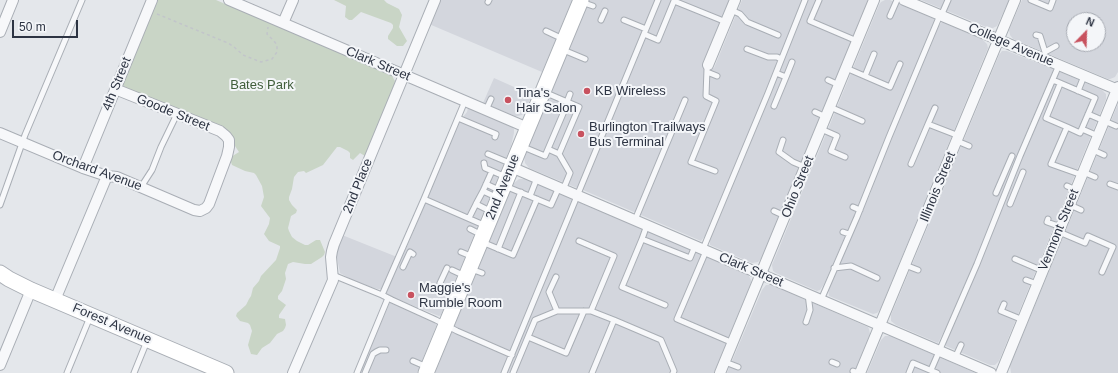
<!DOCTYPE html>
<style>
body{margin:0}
#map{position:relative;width:1118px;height:373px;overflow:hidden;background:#e4e7eb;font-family:Arial,sans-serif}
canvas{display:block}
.north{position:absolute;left:1066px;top:12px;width:40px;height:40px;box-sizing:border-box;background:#f4f6f9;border:1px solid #a4a8b0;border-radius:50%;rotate:23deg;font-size:11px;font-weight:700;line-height:16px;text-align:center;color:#2d3443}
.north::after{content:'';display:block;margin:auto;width:14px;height:18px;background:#c8525f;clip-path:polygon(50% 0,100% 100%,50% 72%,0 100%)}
.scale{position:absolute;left:12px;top:20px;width:66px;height:18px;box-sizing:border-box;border:2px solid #2d3443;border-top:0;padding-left:5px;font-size:12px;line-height:14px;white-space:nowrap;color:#2d3443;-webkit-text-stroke:3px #f4f6f9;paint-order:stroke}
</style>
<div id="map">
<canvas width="1118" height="373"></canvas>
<div class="north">N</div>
<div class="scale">50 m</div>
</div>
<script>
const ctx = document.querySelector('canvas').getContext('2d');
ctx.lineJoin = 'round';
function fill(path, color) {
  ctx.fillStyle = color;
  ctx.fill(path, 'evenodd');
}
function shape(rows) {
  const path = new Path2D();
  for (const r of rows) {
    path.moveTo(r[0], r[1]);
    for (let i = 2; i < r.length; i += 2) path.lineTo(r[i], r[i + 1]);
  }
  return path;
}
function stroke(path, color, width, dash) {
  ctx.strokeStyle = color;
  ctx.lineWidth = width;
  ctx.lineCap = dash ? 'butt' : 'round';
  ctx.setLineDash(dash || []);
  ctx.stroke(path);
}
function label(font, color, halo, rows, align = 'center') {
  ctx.font = font + ' Arial,sans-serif';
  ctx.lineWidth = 4;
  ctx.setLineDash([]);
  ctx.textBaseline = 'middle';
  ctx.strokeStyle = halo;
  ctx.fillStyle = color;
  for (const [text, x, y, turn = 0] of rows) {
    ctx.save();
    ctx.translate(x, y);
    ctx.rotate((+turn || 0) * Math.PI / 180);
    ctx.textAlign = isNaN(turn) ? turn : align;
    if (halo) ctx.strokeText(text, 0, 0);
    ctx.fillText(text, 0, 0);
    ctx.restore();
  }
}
const built = shape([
 [439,0,572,0,542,72,429,24],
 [589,0,656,0,579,186,577,188,529,168,525,163,524,156],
 [661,0,729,0,703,63,714,68,742,0,802,0,758,110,705,236,701,241,583,190,583,186],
 [807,0,868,0,762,258,758,262,752,263,710,245,710,238],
 [885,0,890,0,934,19,934,26,886,136,855,216,839,250,824,284,820,290,817,291,776,273,773,271,772,265,879,5,881,2],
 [921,0,1009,0,997,26,991,29],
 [1022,0,1118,0,1118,72,1115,77,1110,79,1108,79,1013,39,1010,35,1009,30],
 [1074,20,1098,20,1098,44,1074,44],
 [942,22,982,39,987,44,988,48,880,310,877,313,873,314,829,296,828,288,870,194,879,166,938,27],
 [1002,51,1007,51,1053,69,1053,75,988,230,975,264,955,310,938,343,896,325,891,321,891,315,999,55],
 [1060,72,1102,90,1106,94,1106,99,999,361,995,365,990,365,946,346,945,342,1022,157,1056,77],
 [494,78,532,95,527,106,522,115,518,116,515,116,483,103],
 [1118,104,1118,373,1011,373,1010,366],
 [468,108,512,127,514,129,514,133,511,146,441,315,439,316,419,308,387,295,386,292,410,240,459,122,467,112],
 [519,179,525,179,572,199,572,201,556,244,502,373,435,373,513,184],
 [578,202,655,234,743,272,749,276,751,280,751,283,714,373,507,373,576,203],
 [342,235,397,257,382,289,378,289,371,287,354,281,340,273,336,253],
 [766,285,772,285,868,327,869,329,870,334,854,373,727,373,762,290],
 [390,302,437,324,417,373,360,373],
 [885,336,891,336,976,373,867,373,881,340]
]);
const green = shape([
 [158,0,216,0,388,74,392,76,395,81,394,86,365,156,360,153,353,160,350,158,350,153,348,151,340,147,337,147,323,165,306,173,304,171,298,172,294,177,292,189,289,197,289,200,292,205,297,210,296,213,291,216,288,228,289,231,292,237,297,241,305,245,308,245,316,240,320,240,325,252,324,255,322,257,311,264,305,264,293,262,288,264,285,273,286,279,282,291,278,296,278,299,286,305,279,315,279,318,285,319,286,325,285,328,283,331,277,334,270,343,262,348,257,355,251,354,248,345,252,331,250,325,248,323,240,321,236,316,237,313,246,305,249,299,251,296,253,288,259,281,261,276,276,260,280,248,280,246,269,241,264,234,269,224,270,218,261,206,264,197,262,186,256,175,254,173,245,171,232,165,230,159,231,157,239,152,235,146,232,145,232,142,122,86],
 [334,0,384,0,387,3,399,9,402,15,399,27,407,41,403,46,397,46,388,39,388,36,393,28,393,25,391,23,361,12,352,20,349,20,345,17,346,6]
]);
const path = shape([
 [157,14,228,43,234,47,243,55,261,62,272,59,277,52,277,45,274,41,267,34,268,27]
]);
const lane = shape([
 [819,0,810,21,857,41],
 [1031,0,1050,8,1053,0],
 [488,2,489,0],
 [581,2,593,6],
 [731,10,740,14,747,22,778,35],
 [890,16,897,0],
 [941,16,948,0],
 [601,20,605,11],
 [624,20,646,29],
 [546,31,563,39],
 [644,34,658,40,674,1,726,22],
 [1036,35,1040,36,1045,52,1056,46],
 [561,49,585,59],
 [747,49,768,57,777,57,781,59],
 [708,65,707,69,706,96,716,101,691,162,715,171],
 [846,68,890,87,900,64],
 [707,72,717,76],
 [776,73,786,77,792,62],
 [865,76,874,54],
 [828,80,839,85],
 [1053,80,1095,98,1080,133,1067,127,1051,164,1082,175],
 [1060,84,1046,118,1067,127],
 [1078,91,1084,76],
 [544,92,579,107,559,154],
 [567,102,570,94],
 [774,106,786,77],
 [830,107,862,121],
 [486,110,491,99],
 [815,112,826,117],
 [1088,114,1116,126],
 [458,118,496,134,495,137],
 [928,124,935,108],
 [821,129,837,136,831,151,845,157],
 [1082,129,1098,136],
 [783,140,779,152,793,162,805,167],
 [957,141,969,146],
 [521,146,545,156,568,102],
 [548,149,559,154,570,173,563,190],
 [1093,150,1104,155],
 [488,154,512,164],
 [484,163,485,168,506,177],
 [911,164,928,124,959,136],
 [1083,172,1095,177],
 [486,184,501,191],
 [1110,184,1118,187],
 [505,186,551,205,559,187],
 [1067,186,1076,190],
 [141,187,152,170,161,147,177,114],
 [483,191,492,171],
 [996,193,1012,156],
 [530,196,537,178],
 [424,199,486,226],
 [476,204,483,191,498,198],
 [1010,204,1023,172],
 [0,205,25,135,82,0],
 [1070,205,1081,210],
 [853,207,860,210],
 [774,211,785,216],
 [469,218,476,204,492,212],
 [1048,219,1047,222,1061,227],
 [635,220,685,100],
 [647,225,642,239,690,258,695,246],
 [470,229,482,235],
 [843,232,849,234],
 [1059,232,1085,243,1088,236,1113,247,1102,272],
 [642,239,622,287,665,305],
 [579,241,614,256,591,311,614,320,592,373],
 [482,242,513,255,537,199],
 [498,249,521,192],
 [703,249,768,93,805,0],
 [706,251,677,319,733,343],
 [461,252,473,257],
 [1015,259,1043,271],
 [905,265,918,270],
 [403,267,410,252,413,254],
 [834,268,851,266,877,278],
 [471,269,482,273],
 [452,270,465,276],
 [333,275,382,295,392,300,436,320,457,331,512,355],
 [556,277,549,292,557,311],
 [1026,280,1037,284],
 [440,283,447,268],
 [382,295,424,199,465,101],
 [821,300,857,217,889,137,940,15],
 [1004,304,1001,311,1023,320],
 [614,320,661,340,674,371,673,373],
 [806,322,810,310,808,294],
 [528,337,566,353,584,311],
 [955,358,961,345],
 [413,361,427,367],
 [725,362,738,367],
 [832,362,837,364],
 [931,370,977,264,1020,156,1059,65],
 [853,371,859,373],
 [67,373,90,317],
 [134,373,147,341],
 [357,373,388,298],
 [365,373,373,354,376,352,380,350,386,350],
 [504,373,658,0],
 [513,373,535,320,557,311,591,311],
 [909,373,913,363,937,373]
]);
const street = shape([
 [229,0,528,128],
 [904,0,1118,90],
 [283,23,293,0],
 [0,32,13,0],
 [708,65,735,0],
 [0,133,83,168,107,176,117,177,194,210,200,211,206,208,209,204,227,156,229,147,229,140,226,136,220,131,115,89],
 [511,167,991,373],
 [83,168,152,0],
 [55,300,107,176],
 [0,365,31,290],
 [293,373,333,280,331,257,332,251,334,244,435,0],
 [720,373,874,0],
 [860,373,1015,0],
 [1001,373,1118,87]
]);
const secondary = shape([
 [0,273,9,279,31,290,226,373],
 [426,373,581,0]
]);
const markers = [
 [587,91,4,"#c8525f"],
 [508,100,4,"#c8525f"],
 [581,134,4,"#c8525f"],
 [411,295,4,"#c8525f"]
];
const streetNames = [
 ["College Avenue",1011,45,23],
 ["Clark Street",378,64,23],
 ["4th Street",117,84,-68],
 ["Goode Street",173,113,22],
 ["Orchard Avenue",97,171,20],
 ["2nd Place",358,186,-68],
 ["2nd Avenue",503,187,-68],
 ["Ohio Street",798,187,-68],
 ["Illinois Street",938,187,-68],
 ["Vermont Street",1059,230,-68],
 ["Clark Street",751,270,23],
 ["Forest Avenue",112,324,23]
];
const parkNames = [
 ["Bates Park",262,85]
];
const poiNames = [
 ["KB Wireless",595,91],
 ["Tina's",516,93],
 ["Hair Salon",516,108],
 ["Burlington Trailways",589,127],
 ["Bus Terminal",589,142],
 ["Maggie's",419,288],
 ["Rumble Room",419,303]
];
fill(built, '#d3d6dd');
fill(green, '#c9d5c6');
stroke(lane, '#a9aeb5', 7);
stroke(street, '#a9aeb5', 12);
stroke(secondary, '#a9aeb5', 17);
stroke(path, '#c2c5ca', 1.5, [3, 3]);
stroke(lane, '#f7f8fa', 5);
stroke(street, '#f7f8fa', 10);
stroke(secondary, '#fff', 15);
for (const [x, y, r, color] of markers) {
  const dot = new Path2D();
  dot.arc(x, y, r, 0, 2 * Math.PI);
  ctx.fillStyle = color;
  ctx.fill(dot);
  stroke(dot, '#f4f6f9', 1.5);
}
label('13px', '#2d3443', '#f4f6f9', streetNames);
label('13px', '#405e3b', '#f4f6f9', parkNames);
label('13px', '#2d3443', '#f4f6f9', poiNames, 'left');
</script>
